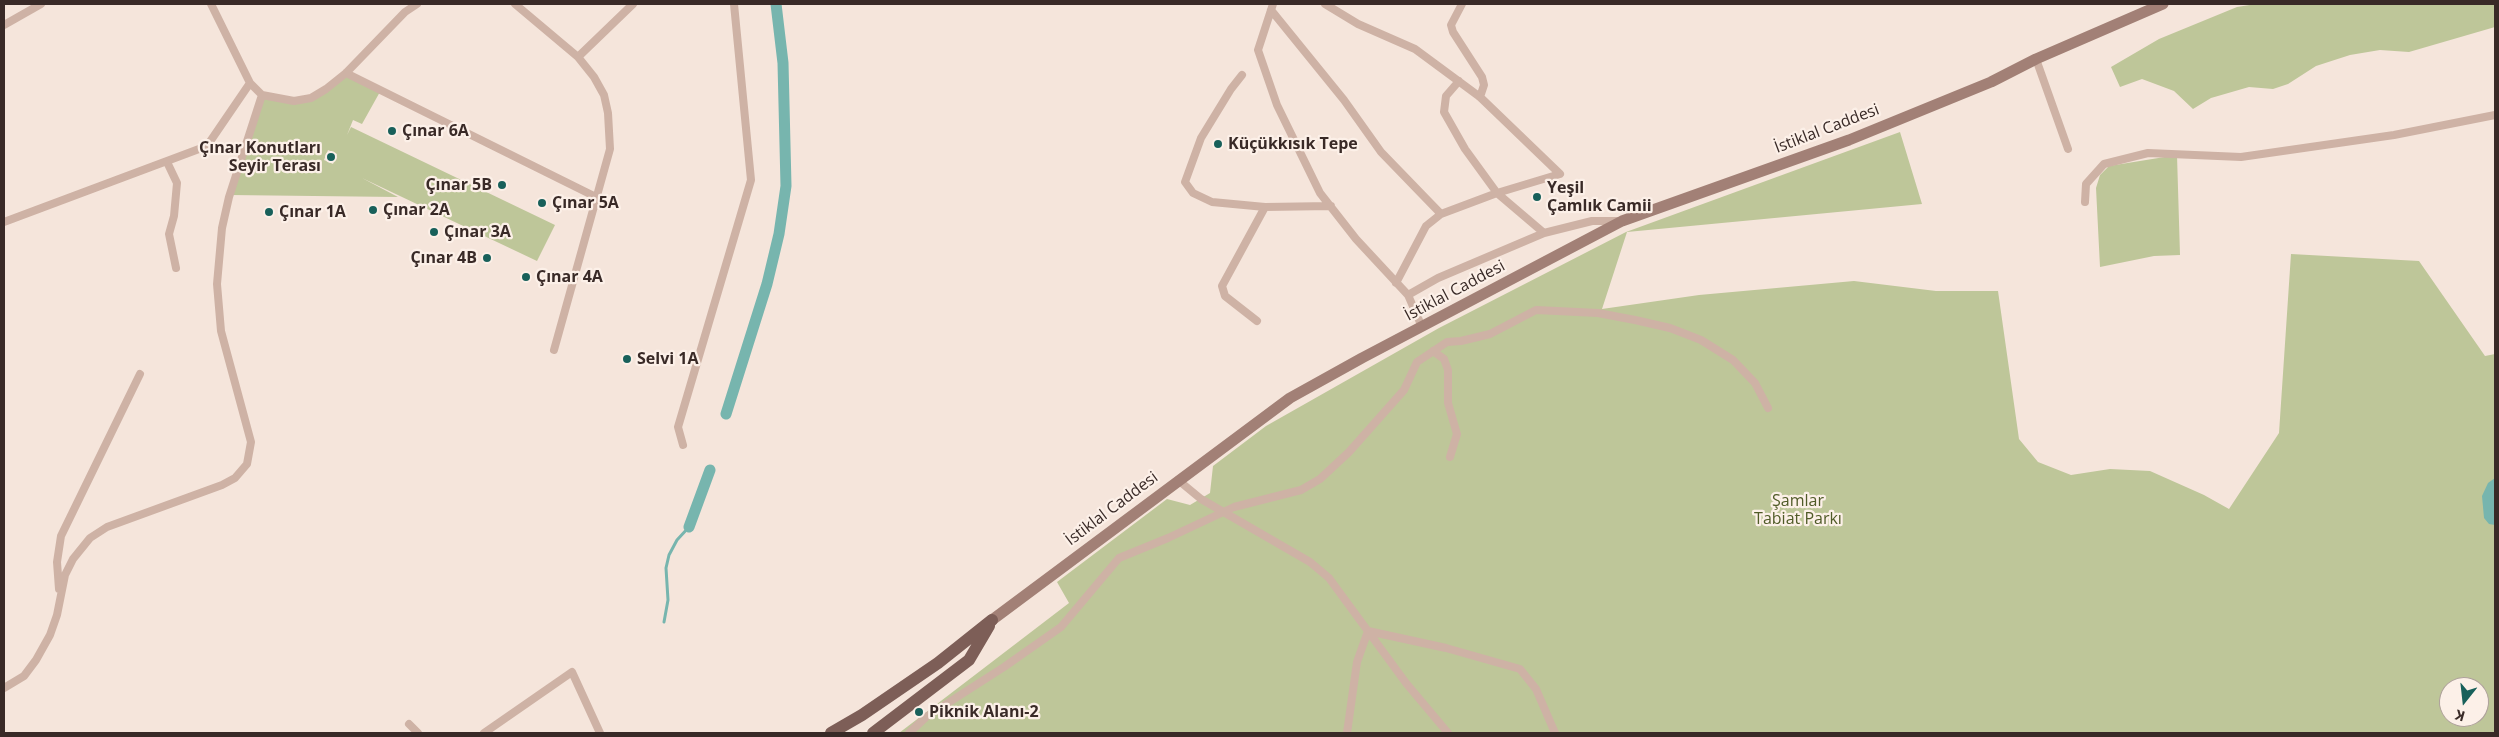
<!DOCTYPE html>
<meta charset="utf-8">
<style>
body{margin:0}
#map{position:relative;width:2499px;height:737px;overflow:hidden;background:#f5e5db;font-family:"Open Sans",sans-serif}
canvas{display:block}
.frame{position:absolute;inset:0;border:5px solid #392a27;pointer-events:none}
.north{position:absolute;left:2439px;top:677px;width:50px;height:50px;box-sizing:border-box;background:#fcf0e8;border:1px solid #aea19b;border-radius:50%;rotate:196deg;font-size:14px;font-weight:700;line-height:20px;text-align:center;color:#392a27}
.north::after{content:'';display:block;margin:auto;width:18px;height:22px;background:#18605a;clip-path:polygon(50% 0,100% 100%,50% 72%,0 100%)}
</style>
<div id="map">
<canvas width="2499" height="737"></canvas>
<div class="frame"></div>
<div class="north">K</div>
</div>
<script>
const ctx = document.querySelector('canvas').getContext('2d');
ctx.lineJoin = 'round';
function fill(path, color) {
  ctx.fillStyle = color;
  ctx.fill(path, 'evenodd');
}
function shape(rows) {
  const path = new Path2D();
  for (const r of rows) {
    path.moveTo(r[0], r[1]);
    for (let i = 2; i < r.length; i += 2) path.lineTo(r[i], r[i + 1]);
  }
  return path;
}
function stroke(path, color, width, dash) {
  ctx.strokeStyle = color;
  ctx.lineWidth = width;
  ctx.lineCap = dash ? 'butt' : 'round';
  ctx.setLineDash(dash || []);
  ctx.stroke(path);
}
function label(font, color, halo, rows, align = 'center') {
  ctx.font = font + ' "Open Sans",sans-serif';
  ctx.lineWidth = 4.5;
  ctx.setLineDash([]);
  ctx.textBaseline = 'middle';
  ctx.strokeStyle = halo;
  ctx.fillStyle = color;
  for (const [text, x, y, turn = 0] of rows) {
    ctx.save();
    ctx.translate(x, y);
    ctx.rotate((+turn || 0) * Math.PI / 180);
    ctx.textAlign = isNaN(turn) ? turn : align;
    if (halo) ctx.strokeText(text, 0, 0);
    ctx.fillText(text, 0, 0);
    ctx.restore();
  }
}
const green = shape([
 [2256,4,2495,4,2495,27,2409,52,2380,50,2350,55,2316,66,2288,84,2273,89,2249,87,2211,98,2193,109,2174,91,2142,79,2120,87,2111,67,2159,39,2237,7],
 [346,73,381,90,362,124,353,120,347,135,351,127,555,225,537,261,362,178,398,197,230,195,262,95,278,99,311,98],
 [328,150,337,154,333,164,324,160],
 [1900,132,1922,204,1627,232,1602,309,1699,295,1854,281,1936,291,1998,291,2019,439,2038,462,2071,475,2110,469,2150,471,2204,495,2229,509,2279,433,2291,254,2419,261,2485,356,2495,354,2495,733,899,733,1069,603,1057,582,1167,499,1190,505,1210,493,1213,466,1266,426,1439,328,1626,232],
 [2449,687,2479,687,2479,717,2449,717],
 [2177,155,2180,255,2154,256,2100,267,2096,188,2100,175,2109,166]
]);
const water = shape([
 [2495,478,2495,525,2489,524,2484,518,2482,496,2488,483]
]);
const stream = shape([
 [664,622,668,600,666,568,669,555,677,540,689,527]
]);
const canal = shape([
 [726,414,767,284,779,234,786,186,783,63,776,4],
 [689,527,710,470]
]);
const minor = shape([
 [211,4,250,83,262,95,294,101,311,98,326,89,346,73,405,12,417,4],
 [515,4,578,57,594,77,604,95,608,113,610,149,554,350],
 [1273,4,1258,50,1277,105,1320,193,1356,239,1408,295,1422,327],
 [1325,4,1358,24,1415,49,1480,97,1560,174,1497,193,1441,214,1426,226,1396,283],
 [1462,4,1451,25,1453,32,1482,77,1484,85,1480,97],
 [1271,10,1344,100,1381,152,1441,214],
 [4,25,41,4],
 [578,57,633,4],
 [2036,59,2068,149],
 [346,73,598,198],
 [1242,75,1231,89,1201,138,1185,182,1193,193,1212,202,1265,207],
 [1459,81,1446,96,1444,112,1465,149,1497,193,1544,233],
 [167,162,177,183,174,216,169,234,176,268],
 [2085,202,2086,184,2104,164,2148,153,2241,157,2394,135,2495,115],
 [4,222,207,146,250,83],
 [1408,295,1438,278,1544,233,1592,221,1620,221],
 [1257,321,1225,296,1222,286,1265,207,1331,206],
 [1433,351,1444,359,1448,370,1448,403,1457,434,1450,457],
 [683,445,678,427,751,180,734,4],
 [1178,480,1201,499,1310,562,1329,578,1406,683,1448,733],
 [59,589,57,562,61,536,140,374],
 [4,688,24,676,36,660,50,635,57,615,65,575,73,559,90,538,107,527,222,485,235,478,247,464,251,442,221,331,217,284,222,228,229,197,262,95],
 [409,724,418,733],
 [484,733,572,672,600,733],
 [909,733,926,717,1004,667,1061,627,1119,558,1168,538,1234,507,1301,490,1320,479,1349,452,1404,390,1417,362,1447,342,1461,341,1490,334,1536,310,1598,313,1635,320,1670,328,1701,340,1733,360,1755,383,1768,408],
 [1347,733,1357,662,1368,631,1446,648,1520,669,1536,689,1555,733]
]);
const secondary = shape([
 [992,620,1290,398,1362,358,1622,221,1849,140,1991,82,2036,59,2163,4]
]);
const primary = shape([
 [831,733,862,715,938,663,992,620],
 [873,733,969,660,989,626]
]);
const markers = [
 [392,131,5,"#18605a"],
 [1218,144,5,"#18605a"],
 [331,157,5,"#18605a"],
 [502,185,5,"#18605a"],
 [1537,197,5,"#18605a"],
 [542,203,5,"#18605a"],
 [373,210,5,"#18605a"],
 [269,212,5,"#18605a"],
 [434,232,5,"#18605a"],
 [487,258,5,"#18605a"],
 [526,277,5,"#18605a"],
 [627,359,5,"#18605a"],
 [919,712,5,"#18605a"]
];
const streetNames = [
 ["İstiklal Caddesi",1827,129,-21],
 ["İstiklal Caddesi",1455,291,-28],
 ["İstiklal Caddesi",1112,509,-37]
];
const poiNames = [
 ["Çınar 6A",402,131],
 ["Küçükkısık Tepe",1228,144],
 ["Çınar Konutları",321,148,"right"],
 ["Seyir Terası",321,166,"right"],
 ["Çınar 5B",492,185,"right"],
 ["Yeşil",1547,188],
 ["Çamlık Camii",1547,206],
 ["Çınar 5A",552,203],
 ["Çınar 2A",383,210],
 ["Çınar 1A",279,212],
 ["Çınar 3A",444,232],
 ["Çınar 4B",477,258,"right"],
 ["Çınar 4A",536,277],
 ["Selvi 1A",637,359],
 ["Piknik Alanı-2",929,712]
];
const parkNames = [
 ["Şamlar",1798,501],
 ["Tabiat Parkı",1798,519]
];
fill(green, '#bec699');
fill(water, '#77b5ae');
stroke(stream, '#77b5ae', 3);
stroke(canal, '#77b5ae', 11);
stroke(minor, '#ceb2a5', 8);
stroke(secondary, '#a28076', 11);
stroke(primary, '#7d5e57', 12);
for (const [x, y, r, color] of markers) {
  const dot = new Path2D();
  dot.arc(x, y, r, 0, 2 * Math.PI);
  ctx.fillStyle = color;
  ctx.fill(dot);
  stroke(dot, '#fcf0e8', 2);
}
label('16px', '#392a27', '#fcf0e8', streetNames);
label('bold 16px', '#392a27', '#fcf0e8', poiNames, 'left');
label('16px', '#505b28', '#fcf0e8', parkNames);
</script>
